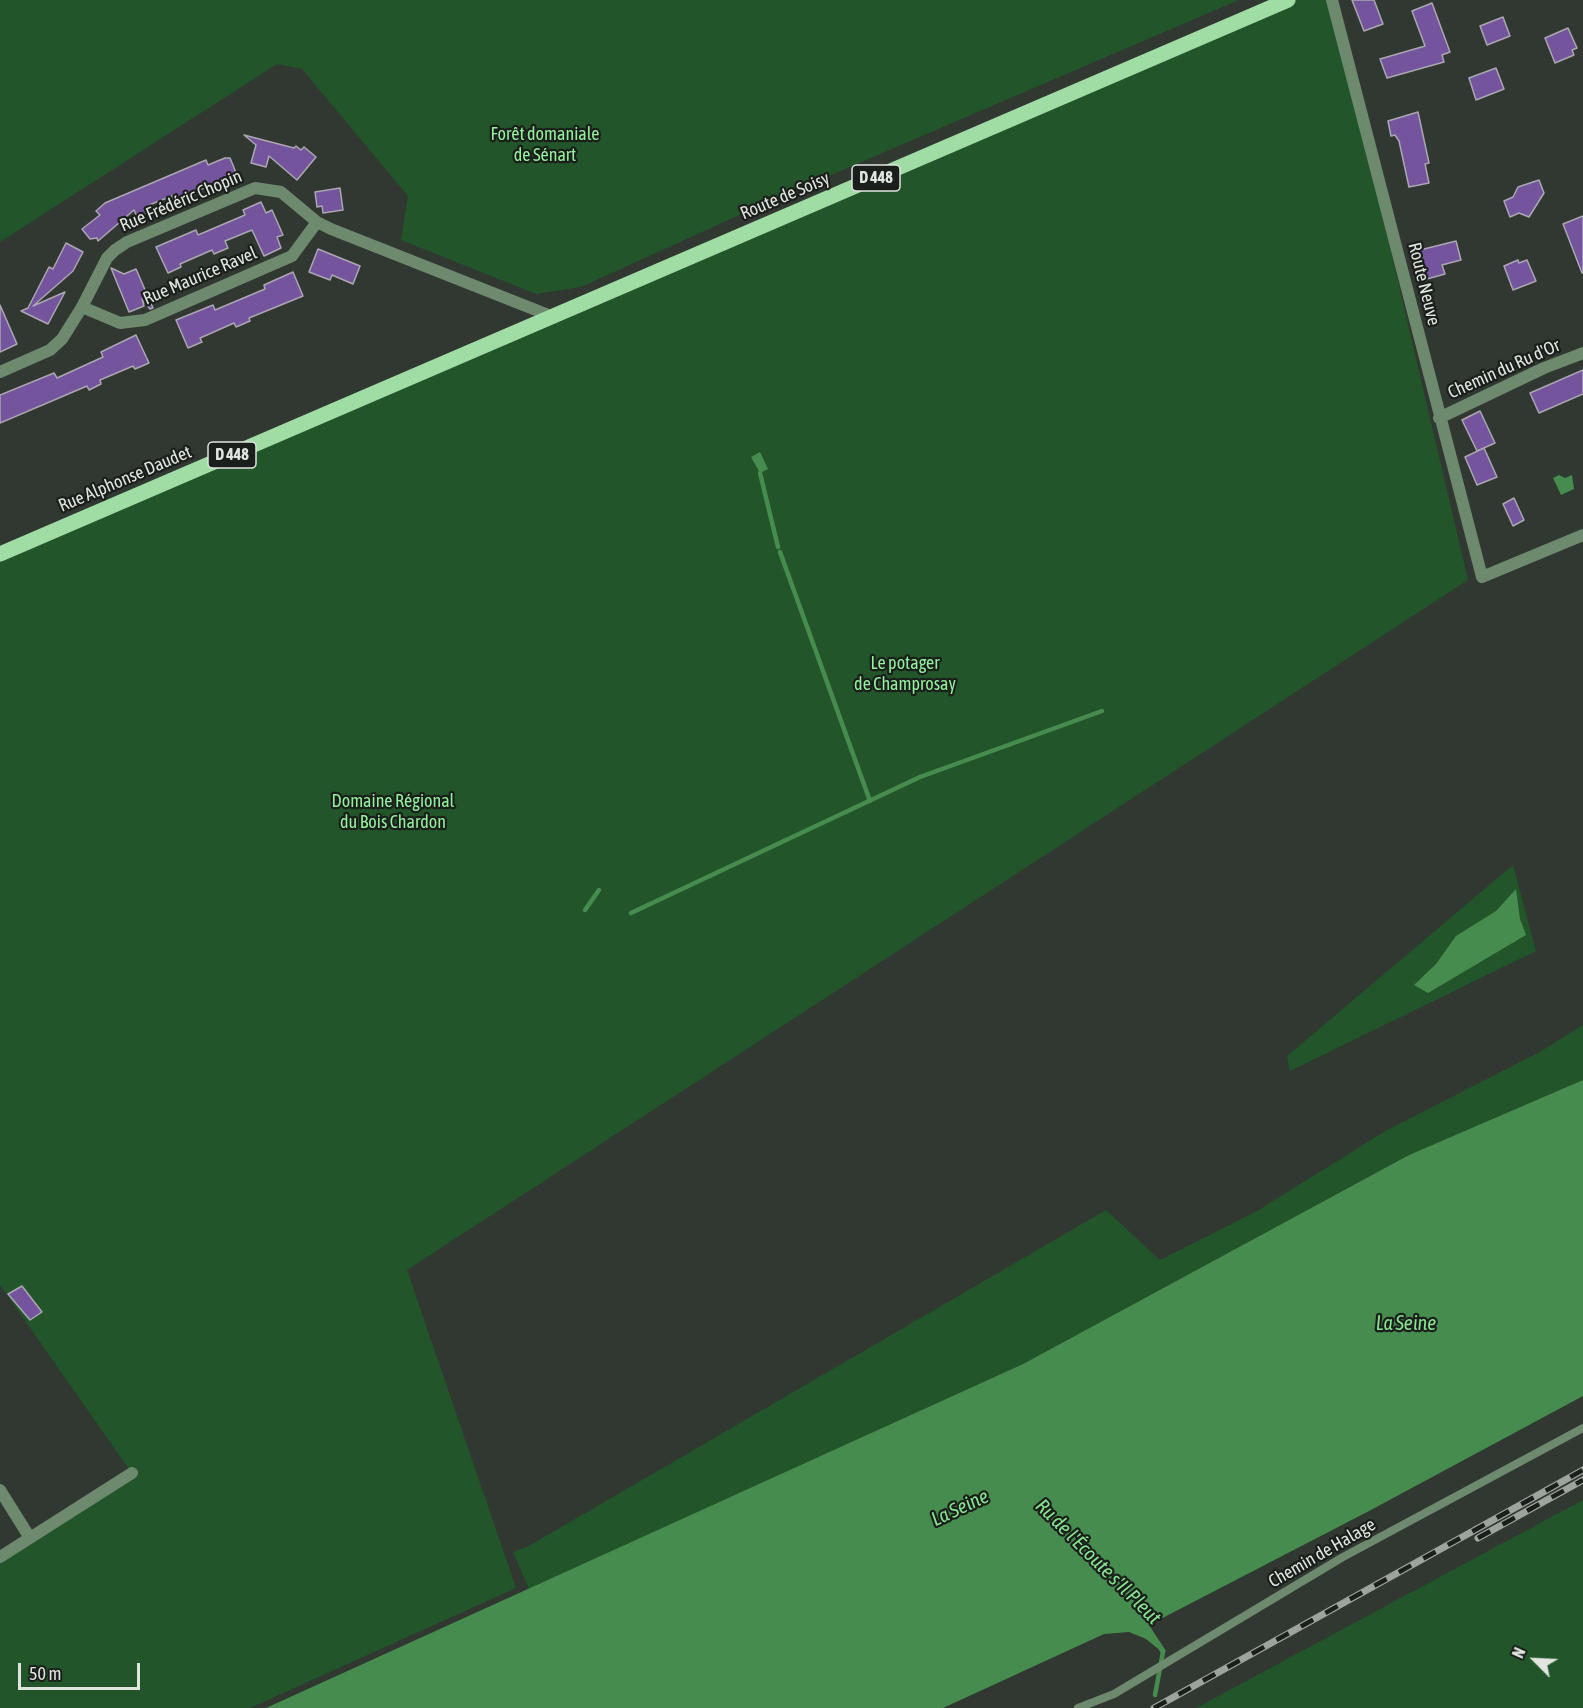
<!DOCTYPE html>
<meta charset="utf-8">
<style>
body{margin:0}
#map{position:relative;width:1583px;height:1708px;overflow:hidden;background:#313831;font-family:"Asap Condensed",sans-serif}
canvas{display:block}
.north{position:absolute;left:1505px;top:1630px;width:60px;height:60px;-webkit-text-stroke:4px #1b1f1b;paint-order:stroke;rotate:294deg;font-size:16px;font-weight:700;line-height:24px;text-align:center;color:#e0e5e0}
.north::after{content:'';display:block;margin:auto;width:21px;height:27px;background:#e0e5e0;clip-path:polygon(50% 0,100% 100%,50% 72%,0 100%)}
.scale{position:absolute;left:18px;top:1663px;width:122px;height:27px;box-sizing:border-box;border:3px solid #e0e5e0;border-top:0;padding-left:8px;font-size:18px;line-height:21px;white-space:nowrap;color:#e0e5e0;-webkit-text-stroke:4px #1b1f1b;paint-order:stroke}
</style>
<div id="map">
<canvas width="1583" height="1708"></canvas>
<div class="north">N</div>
<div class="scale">50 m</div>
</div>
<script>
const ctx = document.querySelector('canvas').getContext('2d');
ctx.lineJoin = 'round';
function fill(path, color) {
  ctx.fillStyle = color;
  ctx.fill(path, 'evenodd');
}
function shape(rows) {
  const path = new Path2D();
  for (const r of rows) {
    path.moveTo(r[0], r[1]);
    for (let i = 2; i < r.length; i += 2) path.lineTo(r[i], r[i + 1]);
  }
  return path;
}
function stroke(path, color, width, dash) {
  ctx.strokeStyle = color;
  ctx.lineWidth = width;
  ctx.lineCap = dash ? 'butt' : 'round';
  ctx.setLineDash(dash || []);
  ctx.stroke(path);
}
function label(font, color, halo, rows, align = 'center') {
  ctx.font = font + ' "Asap Condensed",sans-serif';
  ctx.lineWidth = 4.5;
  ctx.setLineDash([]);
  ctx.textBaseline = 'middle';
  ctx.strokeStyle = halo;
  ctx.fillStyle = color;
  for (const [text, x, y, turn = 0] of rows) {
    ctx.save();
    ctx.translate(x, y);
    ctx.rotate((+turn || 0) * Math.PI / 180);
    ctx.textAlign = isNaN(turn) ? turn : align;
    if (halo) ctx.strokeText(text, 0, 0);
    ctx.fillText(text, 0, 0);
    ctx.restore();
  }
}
const green = shape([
 [0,0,1239,0,759,206,581,287,536,294,401,240,408,196,302,69,277,64,0,242],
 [1287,0,1332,0,1468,580,407,1270,516,1588,250,1708,0,1708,0,1557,131,1472,0,1285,0,553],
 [1513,865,1536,951,1290,1071,1287,1056],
 [1583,1025,1583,1080,1409,1155,1023,1364,529,1589,513,1552,527,1547,1106,1210,1160,1260,1257,1211,1387,1130,1538,1053],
 [1583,1500,1583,1708,1196,1708]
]);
const water = shape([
 [760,452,768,469,760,473,751,457],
 [1559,475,1565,478,1572,475,1574,489,1561,495,1553,478],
 [1516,889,1520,919,1526,935,1428,993,1414,985,1436,964,1456,936,1496,911],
 [1583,1080,1583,1396,1369,1511,1149,1625,1166,1651,1162,1652,1146,1639,1129,1632,1104,1634,943,1708,266,1708,1023,1364,1409,1155]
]);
const stream = shape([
 [760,473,778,547],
 [780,552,870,801],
 [585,910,599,890],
 [631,913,920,777,1102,711],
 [1155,1695,1163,1652,1161,1649]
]);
const building = shape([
 [1352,0,1374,0,1383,24,1364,31,1352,0],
 [1432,3,1450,52,1442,55,1444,62,1387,78,1380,59,1425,46,1412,11,1432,3],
 [1503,17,1510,36,1487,45,1480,26,1503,17],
 [1568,28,1577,48,1572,50,1574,55,1555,63,1545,38,1568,28],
 [1496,68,1504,89,1476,100,1469,78,1496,68],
 [1418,112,1429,163,1425,164,1429,183,1409,187,1399,141,1395,135,1391,136,1388,121,1418,112],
 [244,135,294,148,296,146,301,150,304,147,316,157,297,180,269,156,266,167,251,163,256,145,244,135],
 [225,158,230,158,237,175,174,200,172,196,149,205,151,211,137,217,134,210,98,241,97,238,90,239,82,229,100,215,96,211,105,203,206,160,208,165,225,158],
 [1539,180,1544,193,1529,217,1519,213,1510,217,1504,201,1513,197,1518,187,1539,180],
 [340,188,343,210,323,213,322,206,317,207,315,192,340,188],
 [261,202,266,213,272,210,283,235,277,237,281,248,264,256,252,230,225,241,228,248,214,254,212,250,180,264,181,267,168,273,156,247,196,230,198,235,245,215,243,210,261,202],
 [1583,216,1583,273,1582,273,1563,224,1583,216],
 [1456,241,1461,260,1442,265,1445,274,1427,279,1420,250,1456,241],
 [66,243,83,252,73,271,33,306,65,292,48,324,21,311,28,308,49,267,53,269,66,243],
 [318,249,360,266,353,284,332,275,330,280,309,272,318,249],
 [1518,260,1519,263,1527,260,1536,281,1513,290,1504,266,1518,260],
 [111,268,124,274,136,269,153,308,150,309,142,299,144,306,129,312,111,268],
 [293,272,303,296,249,318,250,321,236,327,234,323,207,335,200,338,202,342,188,348,176,320,213,305,215,310,265,289,264,285,293,272],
 [0,305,17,344,0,352,0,305],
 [136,335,149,363,135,369,133,366,126,369,100,380,101,384,89,390,87,386,0,423,0,395,54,373,57,378,103,357,101,352,136,335],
 [1583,370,1583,394,1539,413,1530,393,1583,370],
 [1480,411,1495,443,1477,451,1462,420,1480,411],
 [1484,448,1497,477,1477,485,1465,457,1484,448],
 [1514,498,1524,520,1513,526,1503,504,1514,498],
 [22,1286,42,1312,30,1320,8,1294,22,1286]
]);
const lane = shape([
 [1078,1708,1114,1694,1343,1557,1583,1428]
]);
const street = shape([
 [1332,0,1482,577,1583,535],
 [82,307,120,323,145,320,292,256,317,222],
 [0,372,50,350,62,339,82,307,107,258,115,250,127,242,255,188,281,192,317,222,331,229,551,316],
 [1439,418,1544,368,1583,353],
 [0,1490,30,1538],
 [0,1557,132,1473]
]);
const primary = shape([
 [0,554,1288,0]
]);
const rail = shape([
 [1478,1538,1583,1480],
 [1154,1708,1583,1470]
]);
const shields = [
 [876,178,48],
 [232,455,48]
];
const shieldNames = [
 ["D 448",876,178],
 ["D 448",232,455]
];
const parkNames = [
 ["Forêt domaniale",545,134],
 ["de Sénart",545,155],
 ["Le potager",905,663],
 ["de Champrosay",905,684],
 ["Domaine Régional",393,801],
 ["du Bois Chardon",393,822]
];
const streetNames = [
 ["Route de Soisy",785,196,-23],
 ["Rue Frédéric Chopin",181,201,-23],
 ["Rue Maurice Ravel",200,276,-23],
 ["Route Neuve",1424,284,76],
 ["Chemin du Ru d'Or",1504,369,-24],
 ["Rue Alphonse Daudet",125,479,-23],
 ["Chemin de Halage",1322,1553,-30]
];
const waterNames = [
 ["La Seine",1406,1324],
 ["La Seine",960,1508,-25],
 ["Ru de l'Écoute s'Il Pleut",1098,1562,45]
];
fill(green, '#225529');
fill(water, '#468c4f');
stroke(stream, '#468c4f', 4.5);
fill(building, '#73549d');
stroke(building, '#aba7b2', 1.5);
stroke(lane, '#6d896e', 8);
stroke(street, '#6d896e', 12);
stroke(primary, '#a0dda5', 15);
stroke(rail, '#9da39d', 7);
stroke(rail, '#1b1f1b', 4.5, [14]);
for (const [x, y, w] of shields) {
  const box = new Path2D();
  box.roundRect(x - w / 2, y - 13, w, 26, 4.5);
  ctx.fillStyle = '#1b1f1b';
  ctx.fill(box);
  stroke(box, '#e0e5e0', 1.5);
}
label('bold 16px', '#e0e5e0', null, shieldNames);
label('18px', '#93f19d', '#1b1f1b', parkNames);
label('18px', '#e0e5e0', '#1b1f1b', streetNames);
label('italic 20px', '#87e591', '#1b1f1b', waterNames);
</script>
